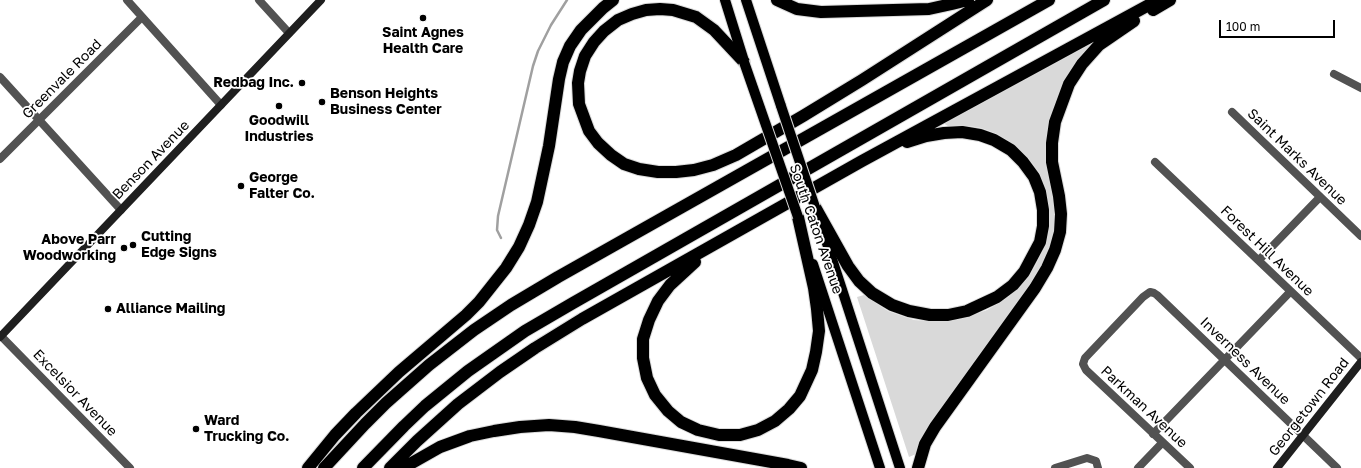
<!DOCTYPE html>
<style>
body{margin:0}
#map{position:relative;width:1361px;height:468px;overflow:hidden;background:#fff;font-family:"Golos Text",sans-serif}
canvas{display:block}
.scale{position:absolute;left:1219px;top:20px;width:116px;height:18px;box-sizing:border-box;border:2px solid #000;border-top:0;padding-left:5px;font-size:12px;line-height:14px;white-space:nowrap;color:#000;-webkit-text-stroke:3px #fff;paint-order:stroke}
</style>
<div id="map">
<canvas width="1361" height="468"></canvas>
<div class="scale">100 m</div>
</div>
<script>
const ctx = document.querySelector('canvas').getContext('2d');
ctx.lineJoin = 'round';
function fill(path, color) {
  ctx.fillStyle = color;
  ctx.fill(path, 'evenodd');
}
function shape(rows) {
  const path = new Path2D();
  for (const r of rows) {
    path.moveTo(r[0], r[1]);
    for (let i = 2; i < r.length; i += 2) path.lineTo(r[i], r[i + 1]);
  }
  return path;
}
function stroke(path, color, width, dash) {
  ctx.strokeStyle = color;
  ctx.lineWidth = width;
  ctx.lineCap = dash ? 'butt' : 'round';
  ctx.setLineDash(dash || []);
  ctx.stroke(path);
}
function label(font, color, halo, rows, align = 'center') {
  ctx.font = font + ' "Golos Text",sans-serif';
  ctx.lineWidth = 3.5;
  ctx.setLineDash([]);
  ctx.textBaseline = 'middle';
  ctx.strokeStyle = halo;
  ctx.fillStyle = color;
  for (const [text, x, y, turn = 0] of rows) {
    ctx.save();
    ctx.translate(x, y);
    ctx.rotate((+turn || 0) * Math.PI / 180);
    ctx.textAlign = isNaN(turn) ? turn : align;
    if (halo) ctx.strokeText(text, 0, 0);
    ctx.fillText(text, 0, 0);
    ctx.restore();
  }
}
const green = shape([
 [1091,44,1071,69,1059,94,1051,122,1056,220,1052,245,1044,264,1032,282,923,436,916,454,909,457,857,297,864,295,888,311,914,320,942,322,961,319,987,310,1002,301,1018,288,1034,268,1044,248,1049,229,1049,212,1047,196,1040,176,1033,164,1020,150,1010,142,997,134,981,128,969,126,948,126,943,123]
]);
const stream = shape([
 [501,238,497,230,498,216,533,66,538,51,551,25,567,0]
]);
const street = shape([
 [127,0,221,105],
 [259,0,289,33],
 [1334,74,1361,88],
 [0,77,121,210],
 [1232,112,1361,236],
 [0,159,142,17],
 [1155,162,1361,358],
 [1259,260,1320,197],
 [1,336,130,468],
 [1153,434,1290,292],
 [1055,468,1087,458,1096,461,1098,468],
 [1138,468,1162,443],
 [1190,468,1086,370,1083,364,1085,358,1143,297,1150,292,1154,293,1157,295,1337,468]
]);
const secondary = shape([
 [0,337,321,0],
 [1277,468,1361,362]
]);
const primary = shape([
 [725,0,744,61],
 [746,0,781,106],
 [821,225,900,468],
 [813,264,880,468]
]);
const highway = shape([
 [777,0,797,9,821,12,929,9,952,4,968,0],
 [1153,10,1170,0],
 [744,62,714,30,696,17,673,10,660,9,646,10,632,14,618,20,604,31,594,42,585,56,580,71,578,83,579,104,589,131,598,143,611,155,624,164,639,169,658,172,676,172,694,170,713,165,736,155,803,116,862,80,987,0],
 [815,207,848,266,859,281,872,293,892,305,909,311,930,315,948,315,967,311,997,297,1013,285,1024,272,1040,242,1043,226,1043,210,1040,192,1034,177,1023,162,1011,150,994,140,980,135,962,132,944,133,926,136,907,142],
 [695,262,670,285,658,301,649,320,643,339,643,358,647,378,655,395,668,411,681,422,698,430,719,435,740,435,758,430,775,421,789,409,800,396,812,370,816,352,819,331,817,309,814,288,798,217],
 [308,468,335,435,356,413,399,372,466,315,479,302,506,268,519,247,529,225,537,202,549,146,559,79,563,62,570,46,581,30,603,8,613,0],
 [324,468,365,424,386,403,429,365,474,330,511,305,558,277,1049,0],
 [363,468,404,426,425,406,468,371,525,331,573,303,1104,0],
 [390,468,417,441,458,404,500,372,535,348,582,319,862,161,1158,0],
 [403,468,440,447,470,436,494,431,520,427,549,425,575,427,599,431,788,465,801,468],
 [918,468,925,444,935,427,1035,288,1047,268,1055,250,1060,232,1061,214,1059,196,1052,162,1052,143,1055,122,1069,84,1082,64,1099,45,1134,21]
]);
const primaryBridge = shape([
 [744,62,798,217],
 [781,106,815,207]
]);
const markers = [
 [423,18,4,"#000"],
 [302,83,4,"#000"],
 [322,102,4,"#000"],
 [279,106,4,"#000"],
 [241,186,4,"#000"],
 [133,245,4,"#000"],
 [124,248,4,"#000"],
 [108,309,4,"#000"],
 [196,429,4,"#000"]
];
const poiNames = [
 ["Saint Agnes",423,33,"center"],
 ["Health Care",423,49,"center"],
 ["Redbag Inc.",294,83,"right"],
 ["Benson Heights",330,94],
 ["Business Center",330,110],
 ["Goodwill",279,121,"center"],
 ["Industries",279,137,"center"],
 ["George",249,178],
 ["Falter Co.",249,194],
 ["Cutting",141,237],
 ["Edge Signs",141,253],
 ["Above Parr",116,240,"right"],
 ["Woodworking",116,256,"right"],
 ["Alliance Mailing",116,309],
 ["Ward",204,421],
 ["Trucking Co.",204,437]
];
const streetNames = [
 ["Greenvale Road",62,79,-45],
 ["Saint Marks Avenue",1297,157,44],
 ["Benson Avenue",151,160,-46],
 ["South Caton Avenue",816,229,71],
 ["Forest Hill Avenue",1267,251,44],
 ["Inverness Avenue",1245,361,44],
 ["Excelsior Avenue",75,393,46],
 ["Parkman Avenue",1144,407,43],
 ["Georgetown Road",1309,407,-52]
];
fill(green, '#d9d9d9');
stroke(stream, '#a0a0a0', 2.5);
stroke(primary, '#dbdbdb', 12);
stroke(highway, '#dbdbdb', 14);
stroke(street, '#525252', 8);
stroke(secondary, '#1f1f1f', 8);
stroke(primary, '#000', 10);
stroke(highway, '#000', 12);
stroke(primaryBridge, '#dbdbdb', 12, []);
stroke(primaryBridge, '#000', 10);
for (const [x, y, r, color] of markers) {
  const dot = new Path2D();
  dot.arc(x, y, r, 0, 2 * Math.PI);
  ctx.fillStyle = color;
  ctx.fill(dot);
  stroke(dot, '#fff', 1.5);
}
label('bold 14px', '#000', '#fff', poiNames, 'left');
label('14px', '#000', '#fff', streetNames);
</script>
